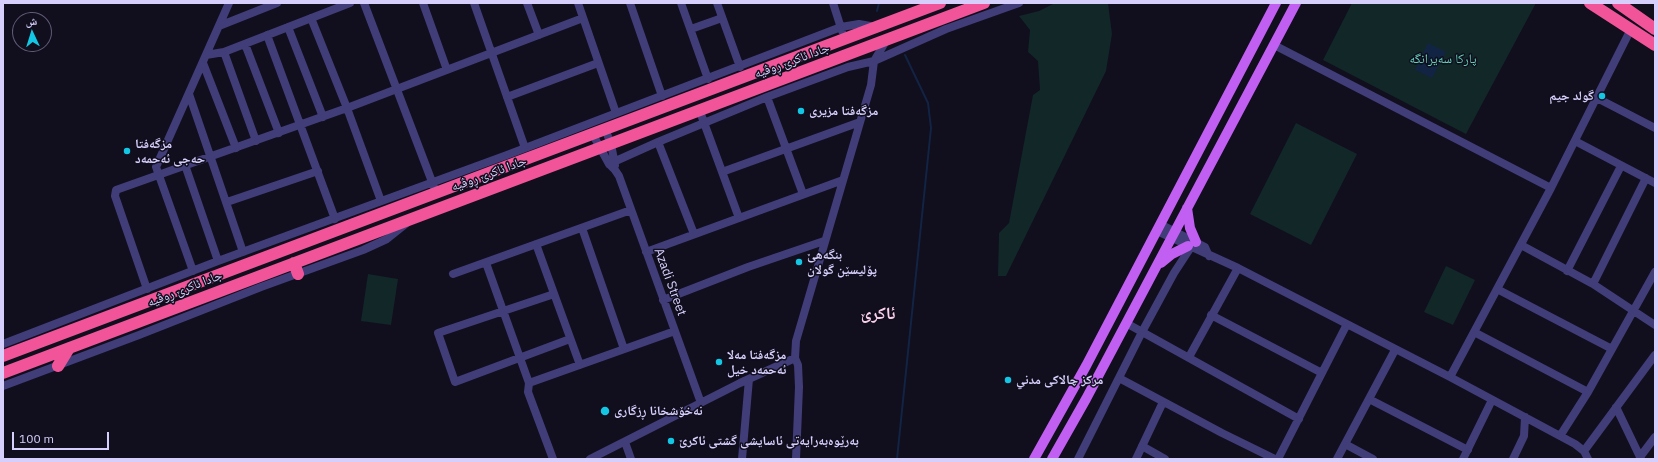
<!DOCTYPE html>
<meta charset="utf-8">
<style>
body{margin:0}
#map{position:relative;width:1658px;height:462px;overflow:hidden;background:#110e1e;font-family:"IBM Plex Sans","Noto Naskh Arabic",sans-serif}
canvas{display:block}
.frame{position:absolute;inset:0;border:4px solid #d6cffb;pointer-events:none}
.north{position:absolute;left:12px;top:12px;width:40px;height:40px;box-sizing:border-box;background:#110e1e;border:1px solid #605b76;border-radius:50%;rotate:356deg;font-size:11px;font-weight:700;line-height:16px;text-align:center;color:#d6cffb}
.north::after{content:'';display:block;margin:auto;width:14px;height:18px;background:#13c6e3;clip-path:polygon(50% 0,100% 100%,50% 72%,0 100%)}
.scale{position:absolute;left:12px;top:432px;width:97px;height:18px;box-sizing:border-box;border:2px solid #d6cffb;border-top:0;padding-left:5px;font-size:12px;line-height:14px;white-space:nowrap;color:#d6cffb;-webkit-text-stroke:3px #110e1e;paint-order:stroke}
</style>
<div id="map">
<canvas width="1658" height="462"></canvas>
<div class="frame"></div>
<div class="north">ش</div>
<div class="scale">100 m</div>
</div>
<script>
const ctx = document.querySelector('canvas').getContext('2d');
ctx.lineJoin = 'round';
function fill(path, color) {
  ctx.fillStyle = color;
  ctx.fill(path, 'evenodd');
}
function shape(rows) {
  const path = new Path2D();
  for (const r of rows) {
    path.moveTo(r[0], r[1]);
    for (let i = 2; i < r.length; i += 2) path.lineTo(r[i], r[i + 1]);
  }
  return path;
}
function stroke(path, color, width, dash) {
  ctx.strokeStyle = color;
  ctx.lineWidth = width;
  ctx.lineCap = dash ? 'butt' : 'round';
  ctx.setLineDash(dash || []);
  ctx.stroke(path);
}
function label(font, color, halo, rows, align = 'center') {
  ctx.font = font + ' "IBM Plex Sans","Noto Naskh Arabic",sans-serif';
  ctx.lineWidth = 3;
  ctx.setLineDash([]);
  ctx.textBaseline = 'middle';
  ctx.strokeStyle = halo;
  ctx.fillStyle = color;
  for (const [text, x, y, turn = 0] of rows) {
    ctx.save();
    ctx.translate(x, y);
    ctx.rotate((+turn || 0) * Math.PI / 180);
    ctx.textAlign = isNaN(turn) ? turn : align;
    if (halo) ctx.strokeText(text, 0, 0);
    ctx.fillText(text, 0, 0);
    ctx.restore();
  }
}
const green = shape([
 [1055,3,1108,3,1112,34,1106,71,1006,276,998,276,999,233,1009,223,1033,95,1040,90,1038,61,1028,52,1030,30,1019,16,1039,11],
 [1352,3,1536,3,1466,134,1323,60],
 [1296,123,1357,154,1311,245,1250,214],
 [1446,266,1475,280,1453,325,1424,312],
 [368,274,398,279,391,325,361,321]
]);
const water = shape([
 [1428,43,1446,52,1432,78,1415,70]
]);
const stream = shape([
 [877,11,879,3],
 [897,459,931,128,928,103,905,55]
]);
const minor = shape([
 [364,3,434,187],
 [423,3,447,70],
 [474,3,525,148],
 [527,3,539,35],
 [578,3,616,113],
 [630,3,662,96],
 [681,3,708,79],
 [717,3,740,67],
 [833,3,842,31],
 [311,18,347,108,381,201],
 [219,26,277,3],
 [288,27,323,117],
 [691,29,722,18],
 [267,35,335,219],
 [245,44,279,133],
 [1274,45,1551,188],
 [224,52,256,141],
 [206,55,224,52,350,3],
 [203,63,236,148],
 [189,94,243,252],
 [507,97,598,63],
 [767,97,803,194],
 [1597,98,1655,128],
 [699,109,739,218],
 [605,129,611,144,615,165],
 [592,133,609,164,615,170,619,176,701,403],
 [1575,141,1655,183],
 [658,142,694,234],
 [609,164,658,142,767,97,848,67,874,61,946,29,1019,3],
 [185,165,218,261],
 [722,172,860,122],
 [227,202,318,171],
 [1160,224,1205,247,1209,256],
 [582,228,624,349],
 [1157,231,1238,268,1450,377,1575,444,1584,451,1588,459],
 [536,244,580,365],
 [1521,245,1593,284,1655,325],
 [646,252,843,180],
 [486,263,529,383,528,392,553,459],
 [193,271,156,167,229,3],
 [1567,271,1621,166],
 [453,274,631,210],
 [1593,284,1646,178],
 [147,289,115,196,116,190,347,108,583,18],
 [1497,289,1612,349],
 [554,294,438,333,455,382,570,339],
 [663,300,748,267,824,241],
 [1211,315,1322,373],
 [1126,323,1299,419],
 [1474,332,1588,392],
 [3,344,218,261,507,155,841,27,859,24,876,27],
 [1189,357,1238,268],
 [1450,377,1551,188,1631,29],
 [1119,378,1222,433,1275,459],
 [529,383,675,331],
 [3,386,139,335,261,287,363,250,387,239,407,223],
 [1369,399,1468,450],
 [1616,407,1641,459],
 [1560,436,1588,392,1655,272],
 [625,442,631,459],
 [1345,444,1373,459],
 [1142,446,1165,459],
 [1584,451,1655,355],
 [1640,457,1655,437],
 [590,459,740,383,795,358],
 [742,459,749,379],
 [796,459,799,387,798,365,795,358,796,341,871,85,874,61,886,41],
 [1078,459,1142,332,1174,273,1191,247],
 [1136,459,1163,402],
 [1278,459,1347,324],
 [1337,459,1395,350],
 [1463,459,1492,400],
 [1513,459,1524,436,1525,417]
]);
const major = shape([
 [1187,208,1190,228,1196,242],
 [1161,263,1172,254,1188,246],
 [1034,459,1086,366,1276,3],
 [1052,459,1086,399,1296,3]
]);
const highway = shape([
 [1590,3,1655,45],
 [1618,3,1655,29],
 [294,263,298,274],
 [3,356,940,3],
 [58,366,69,348],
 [3,373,984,3]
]);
const markers = [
 [1602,96,4,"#13c6e3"],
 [801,111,4,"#13c6e3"],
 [127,151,4,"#13c6e3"],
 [799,262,4,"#13c6e3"],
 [719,362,4,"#13c6e3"],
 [1008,380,4,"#13c6e3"],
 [605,411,5,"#13c6e3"],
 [671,441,4,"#13c6e3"]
];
const parkNames = [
 ["پارکا سەیرانگه",1443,59]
];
const streetNames = [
 ["جادا ئاکرێ ڕوڤیە",792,61,-20],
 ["جادا ئاکرێ ڕوڤیە",489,174,-20],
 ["Azadi Street",670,282,70],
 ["جادا ئاکرێ ڕوڤیە",185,289,-21]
];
const poiNames = [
 ["گولد جیم",1594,96,"right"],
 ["مزگەفتا مزیری",809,111],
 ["مزگەفتا",135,144],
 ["حەجی ئەحمەد",135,159],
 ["بنگە‌ھێ",807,255],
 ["پۆلیسێن گولان",807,270],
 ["مزگەفتا مەلا",727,355],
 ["ئەحمەد خیل",727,370],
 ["مركز چالاکى مدني",1016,380],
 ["نەخۆشخانا ڕزگاری",614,411],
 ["بەرێوەبەرایەتی ئاسایشی گشتی ئاکرێ",679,441]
];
const districtNames = [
 ["ئاکرێ",878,314]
];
fill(green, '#122727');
fill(water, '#122443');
stroke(stream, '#122443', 2);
stroke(minor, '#413d79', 8);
stroke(major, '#c05ff2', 10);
stroke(highway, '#f15499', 12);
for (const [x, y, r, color] of markers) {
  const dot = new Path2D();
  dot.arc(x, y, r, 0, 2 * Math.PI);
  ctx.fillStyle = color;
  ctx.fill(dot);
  stroke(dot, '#110e1e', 1.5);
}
label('13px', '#62d4bc', '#110e1e', parkNames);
label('13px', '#d6cffb', '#110e1e', streetNames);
label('bold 13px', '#d6cffb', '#110e1e', poiNames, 'left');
label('bold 17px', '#fbd1ea', '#110e1e', districtNames);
</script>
